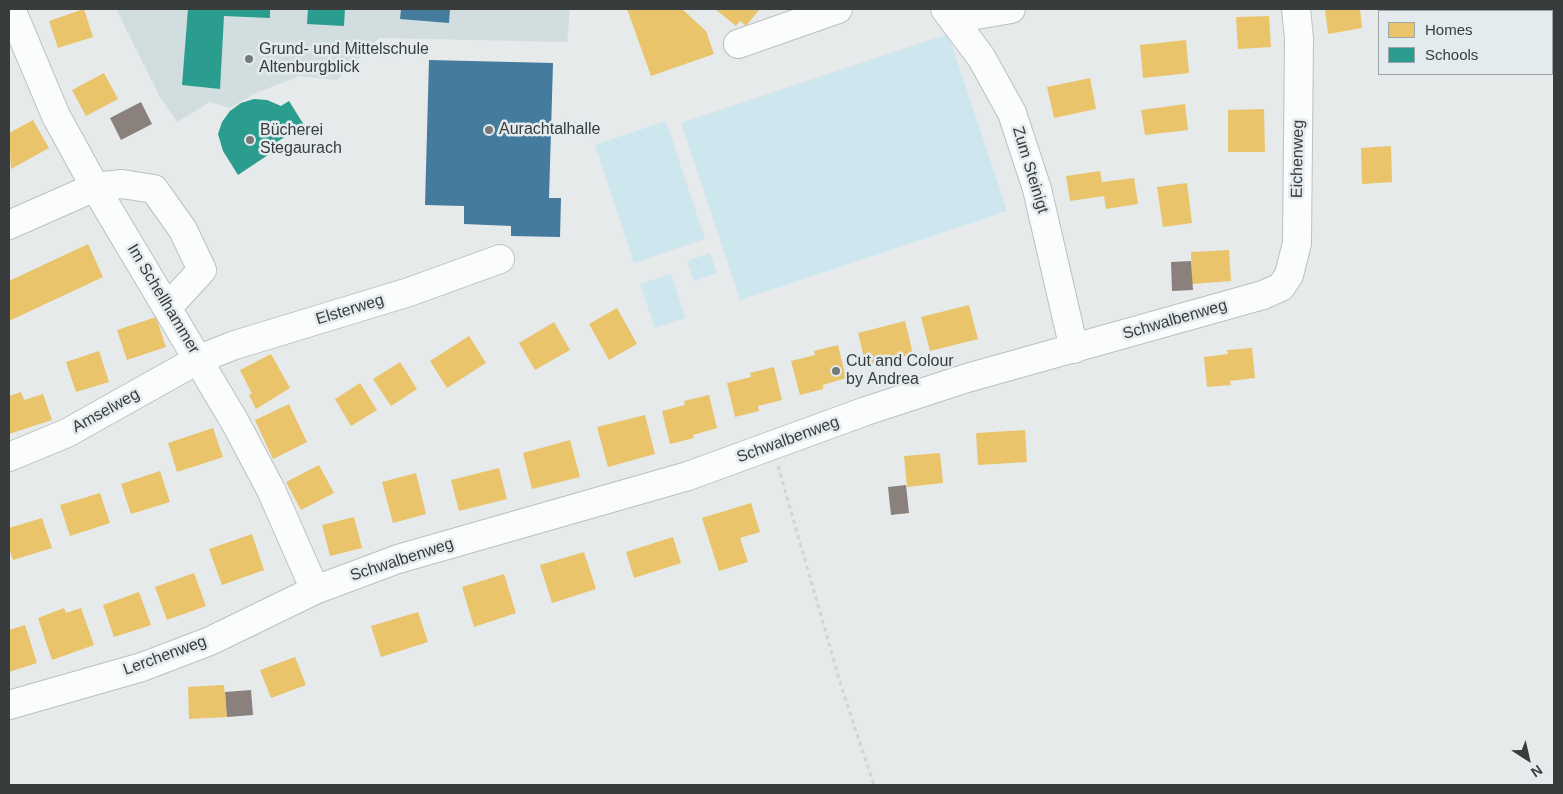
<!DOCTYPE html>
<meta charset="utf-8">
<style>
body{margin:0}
#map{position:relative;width:1563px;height:794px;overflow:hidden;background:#e6eaeb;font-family:Arial,sans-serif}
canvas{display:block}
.frame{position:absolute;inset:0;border:10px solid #393c3d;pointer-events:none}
.legend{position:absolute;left:1378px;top:10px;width:175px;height:65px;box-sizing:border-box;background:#e3ebee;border:1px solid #9fa5a7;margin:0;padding:6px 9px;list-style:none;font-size:15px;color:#393c3d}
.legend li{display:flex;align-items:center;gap:10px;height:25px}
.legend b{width:25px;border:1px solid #9fa5a7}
.north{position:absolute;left:1503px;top:734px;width:50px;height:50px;-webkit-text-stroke:4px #e3ebee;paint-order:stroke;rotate:145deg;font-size:14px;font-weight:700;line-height:20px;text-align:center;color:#393c3d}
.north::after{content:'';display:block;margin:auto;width:18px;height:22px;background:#393c3d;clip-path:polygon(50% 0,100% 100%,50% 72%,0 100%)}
</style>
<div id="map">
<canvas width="1563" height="794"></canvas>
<div class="frame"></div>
<ul class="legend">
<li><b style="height:14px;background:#e9c46a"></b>Homes</li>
<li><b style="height:14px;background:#2a9d8f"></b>Schools</li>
</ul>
<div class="north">N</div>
</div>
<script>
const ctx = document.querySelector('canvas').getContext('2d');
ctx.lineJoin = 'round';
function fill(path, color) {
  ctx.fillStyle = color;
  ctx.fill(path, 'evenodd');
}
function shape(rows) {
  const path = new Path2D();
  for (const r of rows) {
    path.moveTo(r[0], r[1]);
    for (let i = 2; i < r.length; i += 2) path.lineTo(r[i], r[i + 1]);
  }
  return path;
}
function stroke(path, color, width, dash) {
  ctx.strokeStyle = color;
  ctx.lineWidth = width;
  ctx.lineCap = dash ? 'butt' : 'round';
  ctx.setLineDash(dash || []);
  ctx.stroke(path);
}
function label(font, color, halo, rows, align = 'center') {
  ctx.font = font + ' Arial,sans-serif';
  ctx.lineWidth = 5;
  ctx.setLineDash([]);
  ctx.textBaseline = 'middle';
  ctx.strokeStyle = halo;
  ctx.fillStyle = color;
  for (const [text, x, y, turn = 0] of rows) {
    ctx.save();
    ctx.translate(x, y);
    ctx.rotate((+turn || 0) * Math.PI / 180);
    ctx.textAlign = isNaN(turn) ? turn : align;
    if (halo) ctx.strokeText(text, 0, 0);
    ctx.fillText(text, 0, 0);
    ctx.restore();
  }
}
const built = shape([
 [116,9,570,9,567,42,379,38,337,80,299,76,256,93,230,108,210,102,177,122,160,97]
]);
const green = shape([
 [948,34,1007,211,740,300,681,123],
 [666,121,705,239,634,263,595,145],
 [710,253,717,273,694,281,687,261],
 [671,274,685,318,655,328,640,284]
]);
const homes = shape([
 [84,9,93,37,58,48,49,21],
 [627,9,682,9,706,31,714,54,651,76],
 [715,9,758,9,759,10,746,26,740,21,736,26],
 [1325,9,1360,9,1362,28,1328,34],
 [1269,16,1271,47,1238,49,1236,17],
 [1186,40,1189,73,1143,78,1140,45],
 [104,73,118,99,86,116,72,90],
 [1090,78,1096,109,1054,118,1047,87],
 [1185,104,1188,130,1145,135,1141,110],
 [1264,109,1265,152,1228,152,1228,110],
 [33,120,49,148,11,169,9,133],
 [1391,146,1392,182,1362,184,1361,148],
 [1100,171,1102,182,1134,178,1138,204,1106,209,1104,196,1070,201,1066,176],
 [1187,183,1192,223,1163,227,1157,187],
 [88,244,103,277,9,321,9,281],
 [1229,250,1231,281,1192,284,1191,252],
 [969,305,978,339,930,351,921,317],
 [617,308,637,344,609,360,589,324],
 [156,317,166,347,127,360,117,330],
 [905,321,913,354,866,366,858,333],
 [554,322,570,350,535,370,519,343],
 [469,336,486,363,447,388,430,361],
 [838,345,846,378,823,385,823,389,800,395,791,361,815,355,814,351],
 [1252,348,1255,378,1230,381,1231,385,1207,387,1204,357,1228,354,1227,350],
 [99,351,109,382,76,392,66,362],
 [271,354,290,388,256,409,249,395,252,394,240,370],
 [400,362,417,389,391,406,373,379],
 [774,367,782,400,758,406,759,411,735,417,727,383,751,377,750,373],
 [360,383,377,410,351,426,335,399],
 [21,392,24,400,43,394,52,420,9,434,9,396],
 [709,395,717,428,693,435,694,438,670,444,662,411,685,405,684,401],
 [289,404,307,442,273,459,255,420],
 [645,415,655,454,608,467,597,427],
 [213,428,223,457,177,472,168,443],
 [1025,430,1027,462,978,465,976,433],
 [570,440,580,477,532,489,523,453],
 [940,453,943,483,907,487,904,456],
 [319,465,334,493,301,510,286,482],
 [499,468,507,499,459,511,451,480],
 [160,471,170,502,131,514,121,484],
 [416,473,426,514,393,523,382,482],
 [100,493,110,523,70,536,60,505],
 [751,503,760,532,740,538,748,562,719,571,702,518],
 [354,517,362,548,330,556,322,525],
 [42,518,52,548,13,560,9,548,9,528],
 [252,534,264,570,222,585,209,549],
 [673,537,681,563,634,578,626,552],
 [584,552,596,589,552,603,540,565],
 [194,573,206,606,167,620,155,587],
 [504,574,516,613,474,627,462,587],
 [139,592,151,625,114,637,103,605],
 [64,608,66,613,81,608,94,645,52,660,38,618],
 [418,612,428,642,381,657,371,626],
 [25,625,37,663,9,672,9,630],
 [295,657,306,685,271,698,260,670],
 [224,685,227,717,189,719,188,687]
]);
const schools = shape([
 [188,9,270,9,270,18,224,16,220,89,182,85],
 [308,9,345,9,344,26,307,24],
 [254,99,267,100,281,106,289,101,304,125,264,150,268,155,238,175,223,151,218,134,222,122,230,111,241,103]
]);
const public = shape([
 [401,9,450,9,449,23,400,19],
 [429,60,553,63,549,198,561,198,560,237,511,236,511,226,464,224,464,206,425,205]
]);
const industry = shape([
 [141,102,152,124,121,140,110,118],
 [1191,261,1193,290,1172,291,1171,262],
 [906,485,909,513,891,515,888,487],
 [251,690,253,715,227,717,225,692]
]);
const path = shape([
 [778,466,842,689,874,785]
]);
const minor = shape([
 [11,9,56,116,95,187,235,422,271,490,315,590],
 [945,9,981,57,1012,113,1037,189,1074,349],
 [953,19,1011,9],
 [738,44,838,9],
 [9,225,95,187,122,184,154,189,183,230,202,270,168,307],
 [9,457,67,433,199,359,235,345,409,292,500,259],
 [9,705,142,667,210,641,315,590,398,559,688,476,866,411,967,378,1263,295,1281,287,1289,275,1297,243,1299,38,1296,9]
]);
const markers = [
 [249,59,5,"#76797a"],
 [489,130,5,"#76797a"],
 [250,140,5,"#76797a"],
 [836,371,5,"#76797a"]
];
const poiNames = [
 ["Grund- und Mittelschule",259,50],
 ["Altenburgblick",259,68],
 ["Aurachtalhalle",499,130],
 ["Bücherei",260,131],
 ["Stegaurach",260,149],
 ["Cut and Colour",846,362],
 ["by Andrea",846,380]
];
const streetNames = [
 ["Eichenweg",1298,159,-89],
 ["Zum Steinigt",1030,170,73],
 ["Im Schellhammer",163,299,59],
 ["Elsterweg",350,310,-17],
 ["Schwalbenweg",1175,320,-16],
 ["Amselweg",106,411,-29],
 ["Schwalbenweg",788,440,-20],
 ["Schwalbenweg",402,560,-18],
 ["Lerchenweg",165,656,-20]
];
fill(built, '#d2dde0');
fill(green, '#cee6ee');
fill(homes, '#e9c46a');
fill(schools, '#2a9d8f');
fill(public, '#457b9d');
fill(industry, '#8a817c');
stroke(minor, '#bcc0c1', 30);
stroke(path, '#d3d4d4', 3, [4, 4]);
stroke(minor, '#fbfcfc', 28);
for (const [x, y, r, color] of markers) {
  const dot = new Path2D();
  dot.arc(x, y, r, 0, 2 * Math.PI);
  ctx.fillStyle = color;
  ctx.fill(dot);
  stroke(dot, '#e3ebee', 2);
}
label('16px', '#393c3d', '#e3ebee', poiNames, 'left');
label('16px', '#393c3d', '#e3ebee', streetNames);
</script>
